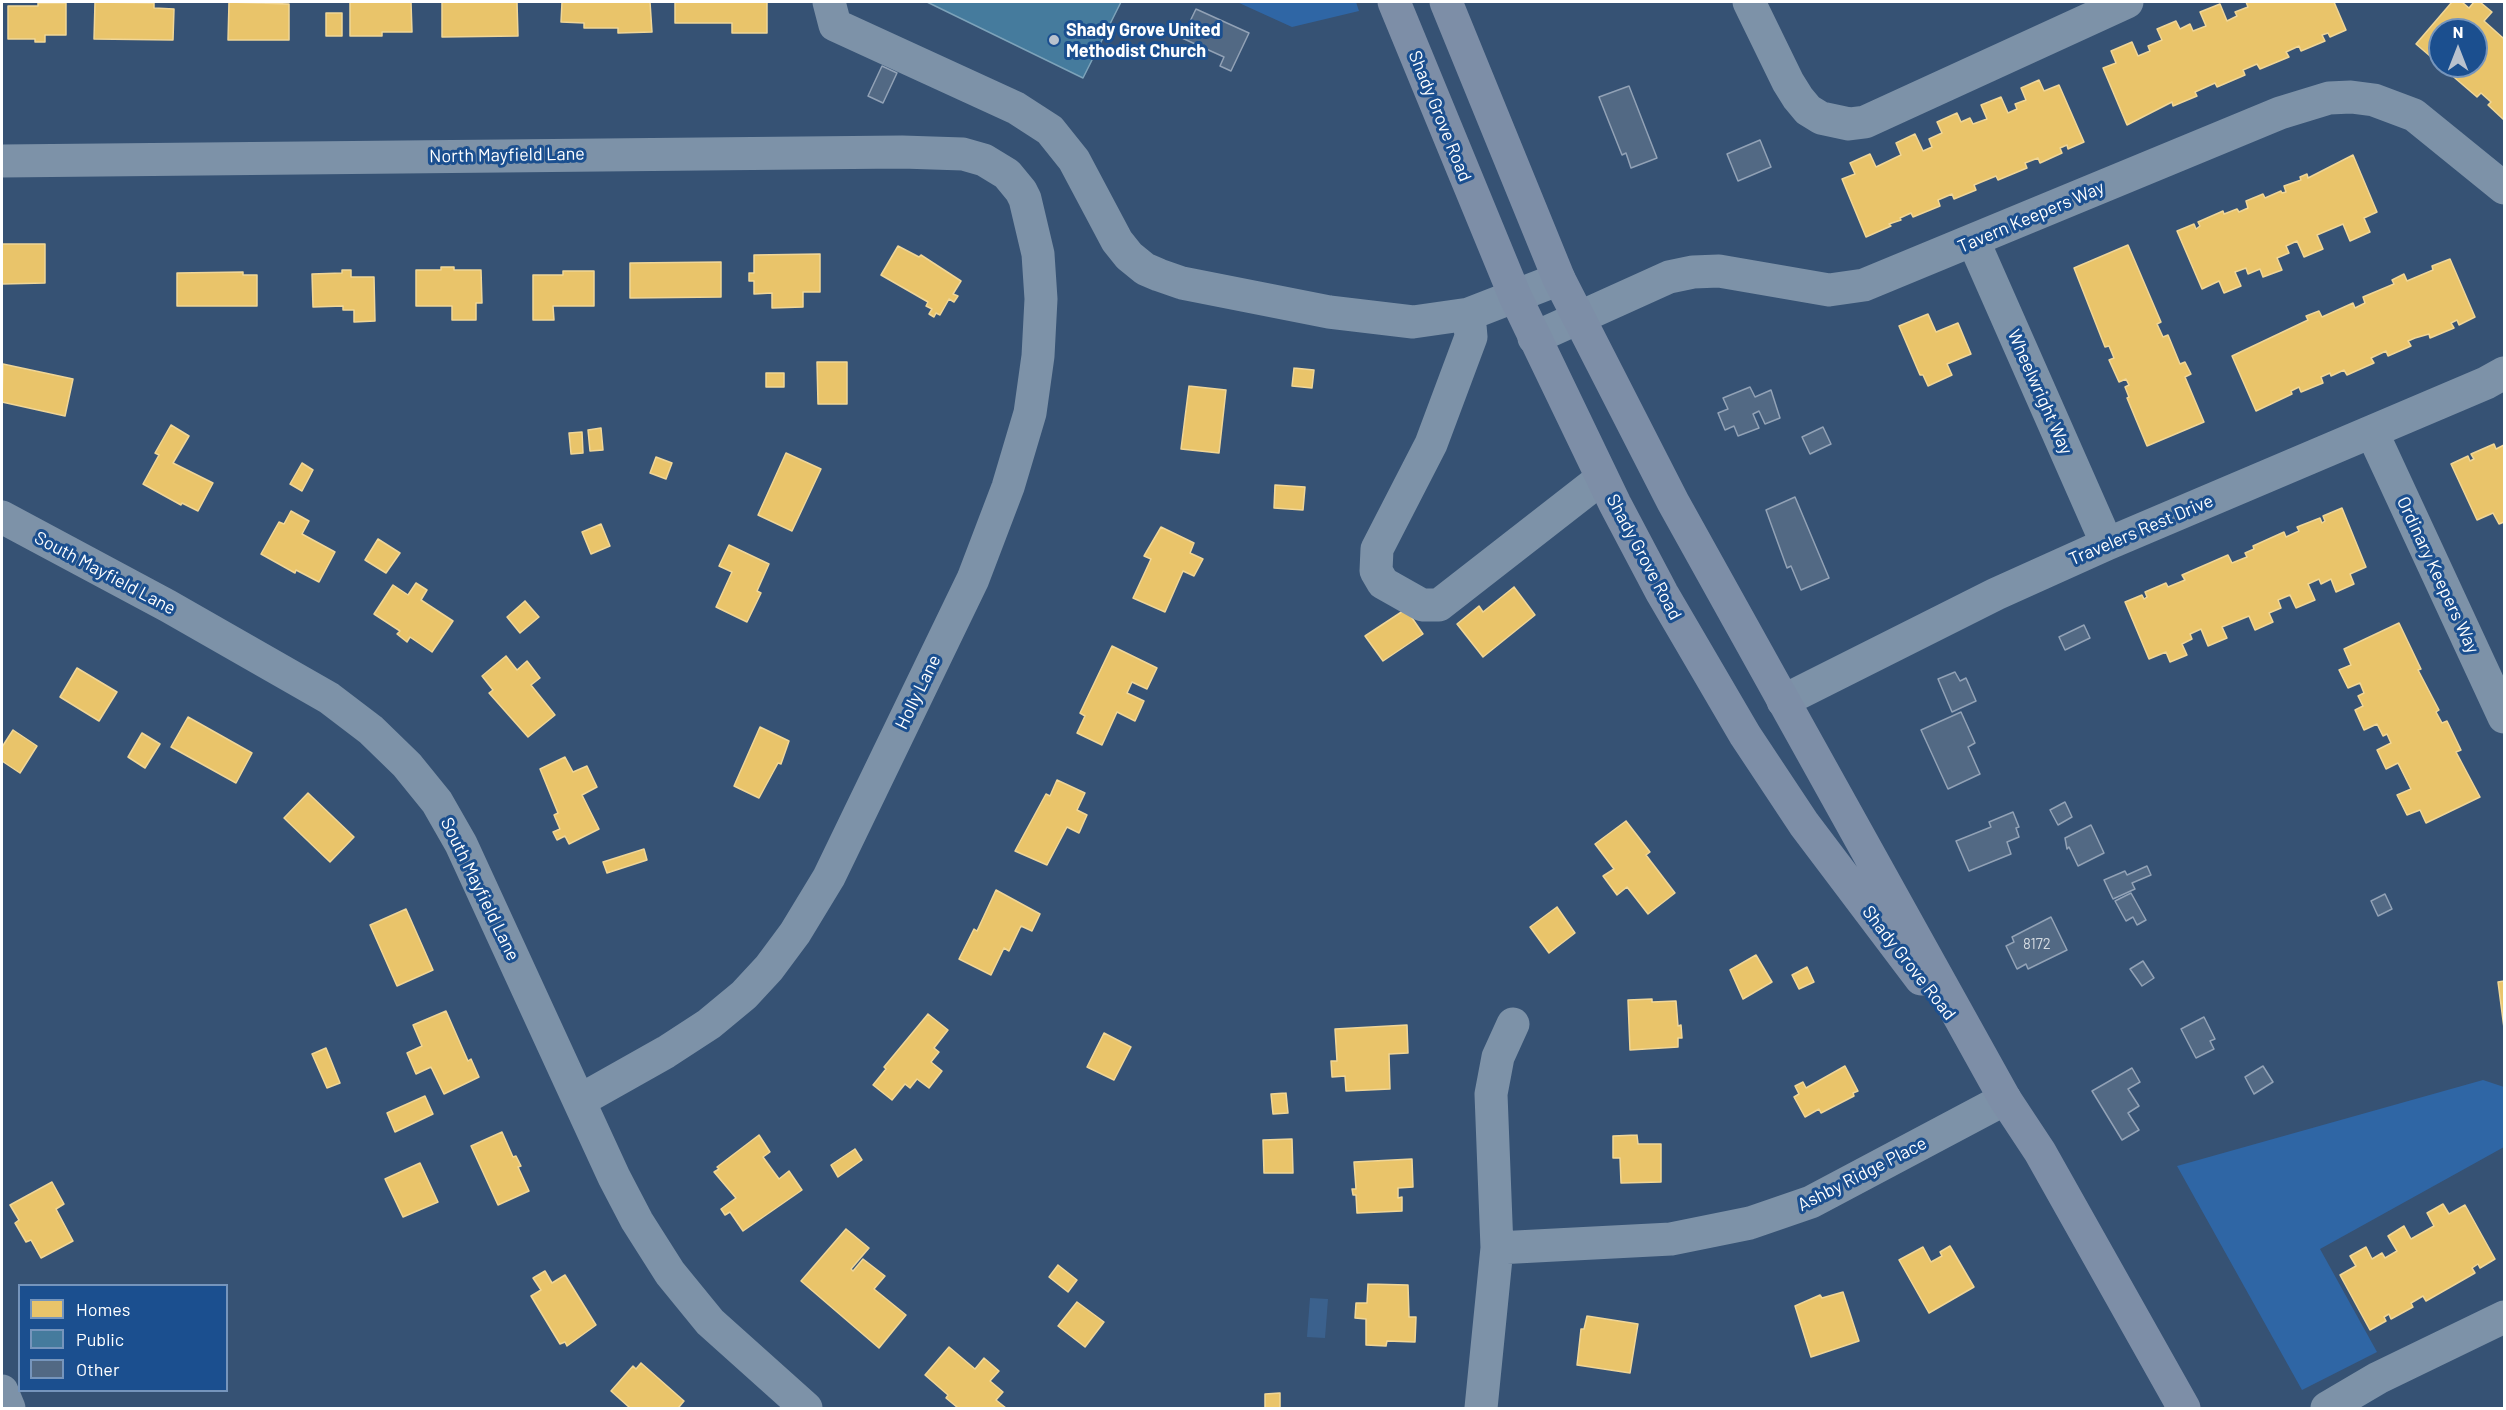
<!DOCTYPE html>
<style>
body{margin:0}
#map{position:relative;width:2506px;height:1410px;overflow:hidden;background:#365274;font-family:Barlow,sans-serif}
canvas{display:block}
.frame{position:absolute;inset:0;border:3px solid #fff;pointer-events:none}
.legend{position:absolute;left:18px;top:1284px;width:210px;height:108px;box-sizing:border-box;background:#1b4f8f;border:2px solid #7695bc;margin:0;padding:8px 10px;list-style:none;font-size:18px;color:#fff}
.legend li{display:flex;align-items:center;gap:12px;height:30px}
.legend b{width:30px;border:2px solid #7695bc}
.north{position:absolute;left:2428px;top:18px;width:60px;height:60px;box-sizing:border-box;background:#1b4f8f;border:2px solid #7695bc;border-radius:50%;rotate:0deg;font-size:16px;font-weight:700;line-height:24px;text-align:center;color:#fff}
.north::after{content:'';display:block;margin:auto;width:21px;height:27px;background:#b9c2ce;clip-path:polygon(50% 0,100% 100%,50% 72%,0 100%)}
</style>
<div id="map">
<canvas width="2506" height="1410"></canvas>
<div class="frame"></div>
<ul class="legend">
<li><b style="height:16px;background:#e9c46a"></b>Homes</li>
<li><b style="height:16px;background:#457b9d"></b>Public</li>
<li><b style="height:16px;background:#526984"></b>Other</li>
</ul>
<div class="north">N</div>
</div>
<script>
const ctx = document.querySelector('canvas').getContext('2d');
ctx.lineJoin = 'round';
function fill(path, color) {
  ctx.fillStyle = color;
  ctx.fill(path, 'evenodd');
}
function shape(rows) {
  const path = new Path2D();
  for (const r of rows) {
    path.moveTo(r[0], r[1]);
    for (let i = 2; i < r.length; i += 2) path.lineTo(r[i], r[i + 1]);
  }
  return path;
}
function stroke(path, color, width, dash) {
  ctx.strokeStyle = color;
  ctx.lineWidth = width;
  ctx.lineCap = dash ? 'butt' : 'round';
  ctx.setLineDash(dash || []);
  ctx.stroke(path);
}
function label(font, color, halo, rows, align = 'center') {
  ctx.font = font + ' Barlow,sans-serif';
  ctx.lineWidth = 6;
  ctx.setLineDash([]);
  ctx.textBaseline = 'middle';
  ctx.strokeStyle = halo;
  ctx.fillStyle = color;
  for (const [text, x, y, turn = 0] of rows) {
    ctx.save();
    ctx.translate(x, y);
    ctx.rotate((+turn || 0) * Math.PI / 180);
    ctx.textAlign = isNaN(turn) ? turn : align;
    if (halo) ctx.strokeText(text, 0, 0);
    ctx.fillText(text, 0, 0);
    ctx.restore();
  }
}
const green = shape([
 [1237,2,1356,2,1359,11,1292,27],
 [2483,1080,2504,1087,2504,1147,2320,1249,2377,1352,2302,1390,2177,1166]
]);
const water = shape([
 [1310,1298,1328,1299,1325,1338,1307,1337]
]);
const homes = shape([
 [95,2,154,3,154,8,174,9,173,40,94,39,95,2],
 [229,2,289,4,289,40,228,40,229,2],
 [350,2,411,2,412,32,382,32,382,36,350,36,350,2],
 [442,2,517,2,518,36,442,37,442,2],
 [562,2,650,2,652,32,618,33,618,28,584,28,584,23,561,22,562,2],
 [675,2,767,2,767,33,732,33,732,23,675,23,675,2],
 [2246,2,2334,2,2346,30,2330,37,2328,33,2322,35,2325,41,2301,51,2299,46,2286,52,2289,57,2260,69,2257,64,2243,70,2245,75,2217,87,2215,83,2195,92,2197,96,2173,106,2172,102,2127,125,2103,68,2116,63,2111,51,2132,42,2138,56,2150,51,2148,46,2162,40,2157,29,2176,21,2180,29,2190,24,2193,31,2206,26,2200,12,2220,4,2227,21,2237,16,2235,12,2248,7,2246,2],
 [2452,2,2462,2,2469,8,2474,2,2480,2,2492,12,2484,21,2503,38,2504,36,2504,120,2488,105,2491,102,2481,93,2477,97,2441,66,2476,66,2476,30,2440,30,2440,65,2434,60,2438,55,2434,51,2430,56,2416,44,2452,2],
 [38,3,66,3,66,35,45,35,45,42,35,42,35,39,8,39,8,6,38,6,38,3],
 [326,13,342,13,342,36,326,36,326,13],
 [2039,80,2044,91,2059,85,2084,142,2068,149,2067,145,2060,148,2062,153,2040,163,2038,158,2025,163,2027,168,1998,180,1996,176,1974,185,1976,190,1954,199,1952,194,1938,200,1940,206,1913,217,1911,213,1900,218,1901,220,1889,224,1891,226,1866,237,1842,179,1855,174,1850,163,1870,154,1876,167,1901,155,1896,143,1915,134,1923,151,1932,147,1929,139,1942,133,1937,122,1957,113,1961,122,1970,118,1973,124,1987,119,1981,105,2001,97,2008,113,2017,109,2015,104,2026,100,2021,88,2039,80],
 [2353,155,2377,212,2364,218,2370,232,2350,241,2343,224,2317,235,2323,249,2304,257,2297,241,2286,246,2289,253,2277,258,2282,270,2263,277,2260,269,2248,274,2246,268,2235,272,2241,286,2224,293,2219,281,2202,289,2177,231,2194,224,2196,229,2200,226,2198,222,2223,211,2224,214,2237,209,2239,212,2248,208,2246,201,2263,194,2265,198,2281,191,2282,193,2286,192,2284,186,2301,180,2300,177,2307,174,2308,178,2353,155],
 [2,244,45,244,45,283,2,284,2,244],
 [2128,245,2161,322,2157,324,2163,337,2168,335,2180,364,2185,362,2191,374,2185,377,2204,422,2147,446,2127,398,2129,397,2125,387,2129,385,2126,379,2119,382,2109,360,2114,358,2109,346,2105,347,2074,268,2128,245],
 [898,246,919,257,921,255,961,281,953,294,958,296,954,302,949,299,940,315,936,313,934,317,929,314,932,309,926,306,928,302,881,275,898,246],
 [820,254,820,292,803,292,803,307,772,308,772,293,754,294,754,281,749,281,749,273,754,273,754,255,820,254],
 [2450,259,2475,317,2459,325,2457,320,2451,323,2454,328,2430,338,2429,334,2415,338,2408,341,2411,346,2388,356,2386,351,2371,358,2374,363,2347,375,2344,370,2331,376,2330,373,2321,377,2323,383,2301,392,2299,387,2291,391,2292,394,2256,411,2232,356,2308,320,2306,316,2319,311,2322,317,2353,303,2355,308,2365,303,2363,297,2394,284,2392,280,2404,274,2407,281,2433,270,2432,266,2450,259],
 [721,262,721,297,630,298,630,263,721,262],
 [441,267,454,267,454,270,481,270,482,303,476,303,476,320,452,320,452,306,416,306,416,270,441,270,441,267],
 [342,270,351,270,351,277,374,277,375,321,354,322,354,310,343,310,343,306,313,307,312,274,342,273,342,270],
 [563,271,594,271,594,306,553,306,554,320,533,320,533,275,563,275,563,271],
 [243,272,243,275,257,275,257,306,177,306,177,273,243,272],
 [1928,314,1936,332,1958,323,1971,354,1947,364,1952,375,1928,386,1923,375,1920,375,1899,326,1928,314],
 [817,362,847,362,847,404,818,404,817,362],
 [3,364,73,379,65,416,2,402,3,364],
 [1294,368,1314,370,1312,388,1292,386,1294,368],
 [766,373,784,373,784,387,766,387,766,373],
 [1189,386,1226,390,1219,453,1181,449,1189,386],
 [171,425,189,436,173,463,213,483,198,511,182,503,181,505,143,484,159,455,155,453,171,425],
 [601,428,603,450,590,451,588,430,601,428],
 [582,432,583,453,571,454,569,433,582,432],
 [2494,444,2496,449,2504,445,2504,522,2499,524,2493,513,2477,520,2451,464,2468,456,2470,461,2474,459,2471,454,2494,444],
 [786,453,821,469,792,531,758,515,786,453],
 [656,457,672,463,666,479,650,473,656,457],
 [302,463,313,470,302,491,290,484,302,463],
 [1275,485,1305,487,1303,510,1274,508,1275,485],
 [2342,508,2366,567,2350,574,2354,584,2336,592,2331,579,2321,584,2319,579,2308,584,2315,600,2296,608,2290,595,2278,600,2281,608,2269,613,2273,622,2255,630,2249,616,2222,627,2227,638,2208,646,2201,629,2190,634,2192,639,2182,644,2187,655,2170,662,2166,652,2149,659,2125,602,2142,595,2144,599,2147,597,2145,592,2166,583,2168,587,2185,580,2182,575,2228,555,2232,563,2247,557,2245,553,2254,549,2253,546,2284,532,2286,537,2299,531,2297,527,2320,518,2322,523,2325,521,2323,516,2342,508],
 [291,511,309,521,302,534,335,552,319,582,296,570,295,573,261,554,279,522,284,524,291,511],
 [601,524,610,546,591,554,582,532,601,524],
 [1161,527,1194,543,1190,553,1203,559,1194,576,1183,571,1165,612,1133,598,1151,559,1144,556,1161,527],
 [378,539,400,553,386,573,365,560,378,539],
 [729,545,769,564,757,591,761,593,747,622,716,607,732,572,719,566,729,545],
 [416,583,427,590,421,600,453,621,432,652,410,637,407,642,397,634,400,631,374,614,393,585,408,595,416,583],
 [1514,587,1535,615,1483,657,1457,624,1479,606,1483,612,1514,587],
 [525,601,539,617,520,633,507,617,525,601],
 [1406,609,1423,634,1383,661,1365,636,1406,609],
 [2399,623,2421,669,2418,670,2439,710,2436,712,2442,723,2447,721,2461,750,2456,752,2480,797,2426,823,2420,810,2407,815,2397,795,2411,789,2398,763,2386,769,2377,750,2391,743,2387,734,2383,736,2377,724,2364,730,2355,710,2363,706,2358,696,2364,693,2360,683,2348,688,2339,670,2351,665,2344,649,2399,623],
 [1112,646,1157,668,1147,689,1132,682,1127,693,1144,701,1135,721,1117,712,1102,745,1077,733,1085,716,1080,713,1112,646],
 [506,656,517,670,527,661,540,678,531,685,555,715,528,737,489,693,493,690,482,676,506,656],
 [77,668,117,692,99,721,60,697,77,668],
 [188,717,252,753,236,783,171,747,188,717],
 [760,727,789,741,781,764,778,763,759,798,734,786,760,727],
 [13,730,37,746,20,773,2,761,2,747,13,730],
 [142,733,160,744,145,768,128,757,142,733],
 [565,757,573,772,587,766,597,787,582,795,599,829,569,844,565,836,557,840,553,832,560,829,554,815,558,813,540,769,565,757],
 [1057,780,1085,793,1077,810,1087,815,1079,833,1067,827,1047,865,1015,851,1046,794,1050,796,1057,780],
 [308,793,354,837,330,862,284,818,308,793],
 [1626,821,1650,852,1646,855,1675,893,1648,914,1627,887,1617,895,1603,876,1614,869,1595,844,1626,821],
 [644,849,647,860,607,873,603,862,644,849],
 [996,890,1040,914,1032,931,1021,926,1009,951,1004,948,991,975,959,959,974,929,977,931,996,890],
 [1557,907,1575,933,1549,953,1530,927,1557,907],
 [406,909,433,970,397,986,370,925,406,909],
 [1756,955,1772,982,1743,999,1730,970,1756,955],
 [1807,967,1814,982,1799,989,1792,975,1807,967],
 [2504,981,2504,1028,2498,982,2504,981],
 [1652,999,1652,1002,1676,1001,1678,1026,1681,1025,1682,1038,1678,1038,1678,1047,1630,1050,1628,1000,1652,999],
 [446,1011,468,1061,471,1059,479,1077,444,1094,431,1067,416,1074,407,1053,422,1046,413,1025,446,1011],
 [928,1014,948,1030,934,1048,939,1052,931,1062,942,1071,929,1088,917,1079,910,1088,905,1084,892,1100,873,1085,886,1069,884,1067,928,1014],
 [1407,1025,1408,1053,1389,1054,1390,1089,1346,1091,1345,1076,1332,1077,1331,1061,1337,1061,1335,1029,1407,1025],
 [1104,1033,1131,1047,1114,1080,1087,1067,1104,1033],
 [326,1048,340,1083,327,1088,312,1054,326,1048],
 [1845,1066,1858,1091,1853,1093,1854,1096,1821,1113,1819,1109,1805,1117,1794,1097,1799,1094,1795,1086,1803,1082,1806,1088,1845,1066],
 [1286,1093,1288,1113,1273,1114,1271,1094,1286,1093],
 [425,1096,433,1114,395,1132,387,1113,425,1096],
 [502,1132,513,1157,516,1156,521,1166,518,1167,529,1191,498,1205,471,1146,502,1132],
 [759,1135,770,1152,763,1157,779,1179,789,1171,802,1190,743,1231,730,1212,725,1215,721,1209,736,1198,714,1172,719,1169,717,1167,759,1135],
 [1637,1135,1638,1144,1661,1144,1661,1182,1621,1183,1620,1158,1613,1158,1613,1136,1637,1135],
 [1292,1139,1293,1173,1264,1173,1263,1140,1292,1139],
 [855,1149,862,1160,838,1177,831,1165,855,1149],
 [1412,1159,1413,1187,1398,1188,1398,1198,1402,1197,1402,1211,1357,1213,1356,1195,1353,1195,1352,1189,1356,1189,1354,1162,1412,1159],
 [420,1163,438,1202,403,1217,385,1179,420,1163],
 [52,1182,64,1204,56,1209,73,1241,41,1258,31,1240,26,1242,15,1223,19,1220,10,1205,52,1182],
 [2443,1204,2449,1214,2465,1205,2495,1259,2480,1268,2478,1264,2472,1268,2475,1273,2426,1301,2423,1296,2411,1303,2413,1307,2391,1319,2389,1314,2384,1317,2386,1321,2370,1330,2340,1275,2356,1266,2350,1256,2366,1247,2372,1259,2382,1253,2385,1258,2397,1251,2388,1236,2404,1226,2411,1239,2434,1226,2427,1213,2443,1204],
 [846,1229,869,1248,851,1269,853,1271,863,1259,885,1276,874,1289,906,1315,879,1348,801,1281,846,1229],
 [1950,1246,1974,1287,1929,1313,1899,1260,1923,1247,1931,1262,1942,1256,1940,1252,1950,1246],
 [1058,1265,1077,1280,1068,1292,1049,1277,1058,1265],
 [545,1271,552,1283,565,1275,596,1325,567,1346,565,1342,560,1344,531,1296,541,1290,533,1278,545,1271],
 [1368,1284,1408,1285,1409,1317,1416,1317,1415,1342,1387,1341,1386,1346,1366,1345,1366,1319,1355,1318,1356,1303,1367,1303,1368,1284],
 [1843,1292,1859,1341,1811,1357,1795,1306,1820,1295,1822,1298,1843,1292],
 [1077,1302,1104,1322,1085,1347,1058,1326,1077,1302],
 [1587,1316,1638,1324,1630,1373,1577,1365,1581,1329,1584,1329,1587,1316],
 [949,1347,975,1369,984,1358,999,1371,990,1381,1003,1392,996,1400,1006,1408,958,1408,946,1398,948,1395,925,1375,949,1347],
 [641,1363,684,1401,679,1407,681,1408,630,1408,611,1391,633,1366,636,1369,641,1363],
 [1280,1393,1280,1408,1265,1408,1265,1394,1280,1393]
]);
const public = shape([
 [927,2,1121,2,1083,78,927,2]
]);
const building = shape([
 [1196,9,1249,33,1231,71,1220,66,1224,57,1182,38,1196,9],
 [882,66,897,73,883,103,868,96,882,66],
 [1629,86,1657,158,1631,168,1626,153,1622,155,1599,97,1629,86],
 [1760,140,1771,167,1738,181,1727,154,1760,140],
 [1750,387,1755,397,1771,390,1780,418,1765,424,1759,411,1753,414,1759,428,1738,436,1734,426,1725,430,1718,413,1728,409,1723,398,1750,387],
 [1823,427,1831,444,1810,454,1802,437,1823,427],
 [1795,497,1829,578,1801,590,1791,566,1787,568,1766,510,1795,497],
 [2084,625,2090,638,2065,650,2059,637,2084,625],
 [1955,672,1960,681,1966,678,1976,701,1952,712,1938,679,1955,672],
 [1961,712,1975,743,1968,747,1980,774,1948,789,1921,730,1961,712],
 [2065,802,2072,817,2058,825,2050,810,2065,802],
 [2013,812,2019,827,2016,828,2019,837,2007,842,2011,854,1969,871,1956,841,1991,827,1989,822,2013,812],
 [2091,825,2104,853,2078,866,2069,847,2067,849,2065,838,2091,825],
 [2147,866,2151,875,2132,883,2135,889,2113,899,2104,880,2125,871,2127,875,2147,866],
 [2131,893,2146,920,2137,925,2133,917,2126,921,2115,901,2131,893],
 [2385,894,2392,909,2378,916,2371,901,2385,894],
 [2051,917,2067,950,2028,969,2026,964,2017,969,2006,946,2014,942,2012,937,2051,917],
 [2143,961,2154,978,2142,986,2130,969,2143,961],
 [2204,1017,2215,1039,2210,1041,2214,1049,2196,1058,2181,1029,2204,1017],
 [2263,1066,2273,1082,2254,1094,2245,1077,2263,1066],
 [2132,1068,2140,1082,2128,1089,2139,1106,2128,1113,2139,1130,2122,1140,2092,1091,2132,1068]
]);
const minor = shape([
 [829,2,835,25,1016,108,1050,130,1074,160,1117,241,1129,256,1145,269,1159,275,1182,283,1329,312,1413,322,1469,314,1559,279],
 [1749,2,1788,82,1798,98,1808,110,1821,118,1849,124,1865,122,2127,2],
 [2,161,902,152,963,154,984,160,1007,174,1021,191,1025,199,1038,254,1041,299,1038,356,1030,413,1008,487,973,579,829,877,795,933,769,968,744,995,709,1024,666,1052,579,1101],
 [1973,240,2107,544],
 [1469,314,1471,337,1431,444,1377,549,1376,571,1383,583,1422,605,1439,605,1602,478],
 [1534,338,1669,277,1693,272,1719,271,1829,290,1864,285,2280,113,2329,98,2351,97,2374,100,2414,115,2504,188],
 [2372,432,2504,717],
 [2,517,168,606,329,698,371,730,407,765,437,802,461,844,614,1177,637,1221,670,1273,710,1322,806,1408],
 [1783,701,1996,594,2107,544,2486,383,2504,373],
 [1497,1248,1671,1239,1750,1223,1811,1202,2005,1099],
 [2,1391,9,1408],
 [1481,1408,1497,1248,1491,1094,1498,1057,1513,1024],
 [2327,1408,2378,1378,2504,1317]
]);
const major = shape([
 [1394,2,1515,296,1615,504,1662,593,1745,735,1804,824,1921,979],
 [1446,2,1559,279,1673,502,2005,1099,2040,1152,2184,1408]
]);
const markers = [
 [1054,40,6,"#b9c2ce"]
];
const numberNames = [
 ["8172",2037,944]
];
const poiNames = [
 ["Shady Grove United",1066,30],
 ["Methodist Church",1066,51]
];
const streetNames = [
 ["Shady Grove Road",1440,116,68],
 ["North Mayfield Lane",507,155,-1],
 ["Tavern Keepers Way",2031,217,-23],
 ["Wheelwright Way",2040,392,66],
 ["Travelers Rest Drive",2141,530,-23],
 ["Shady Grove Road",1644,557,62],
 ["South Mayfield Lane",105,573,28],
 ["Ordinary Keepers Way",2438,575,65],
 ["Holly Lane",918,692,-64],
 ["South Mayfield Lane",480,889,64],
 ["Shady Grove Road",1909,963,52],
 ["Ashby Ridge Place",1862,1174,-27]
];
fill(green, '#2f66a5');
fill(water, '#3b618d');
fill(homes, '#e9c46a');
stroke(homes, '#f0d697', 1.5);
fill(public, '#457b9d');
stroke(public, '#7da3ba', 1.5);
fill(building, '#526984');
stroke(building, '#92a2b6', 1.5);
stroke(minor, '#7d92a8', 33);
stroke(major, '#7d8ea7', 33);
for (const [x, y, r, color] of markers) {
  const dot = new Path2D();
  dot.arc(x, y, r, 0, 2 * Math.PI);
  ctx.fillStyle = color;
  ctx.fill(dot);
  stroke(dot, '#1b4f8f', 2);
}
label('15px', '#d4dae0', null, numberNames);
label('bold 18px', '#fff', '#1b4f8f', poiNames, 'left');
label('18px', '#fff', '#1b4f8f', streetNames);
</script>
